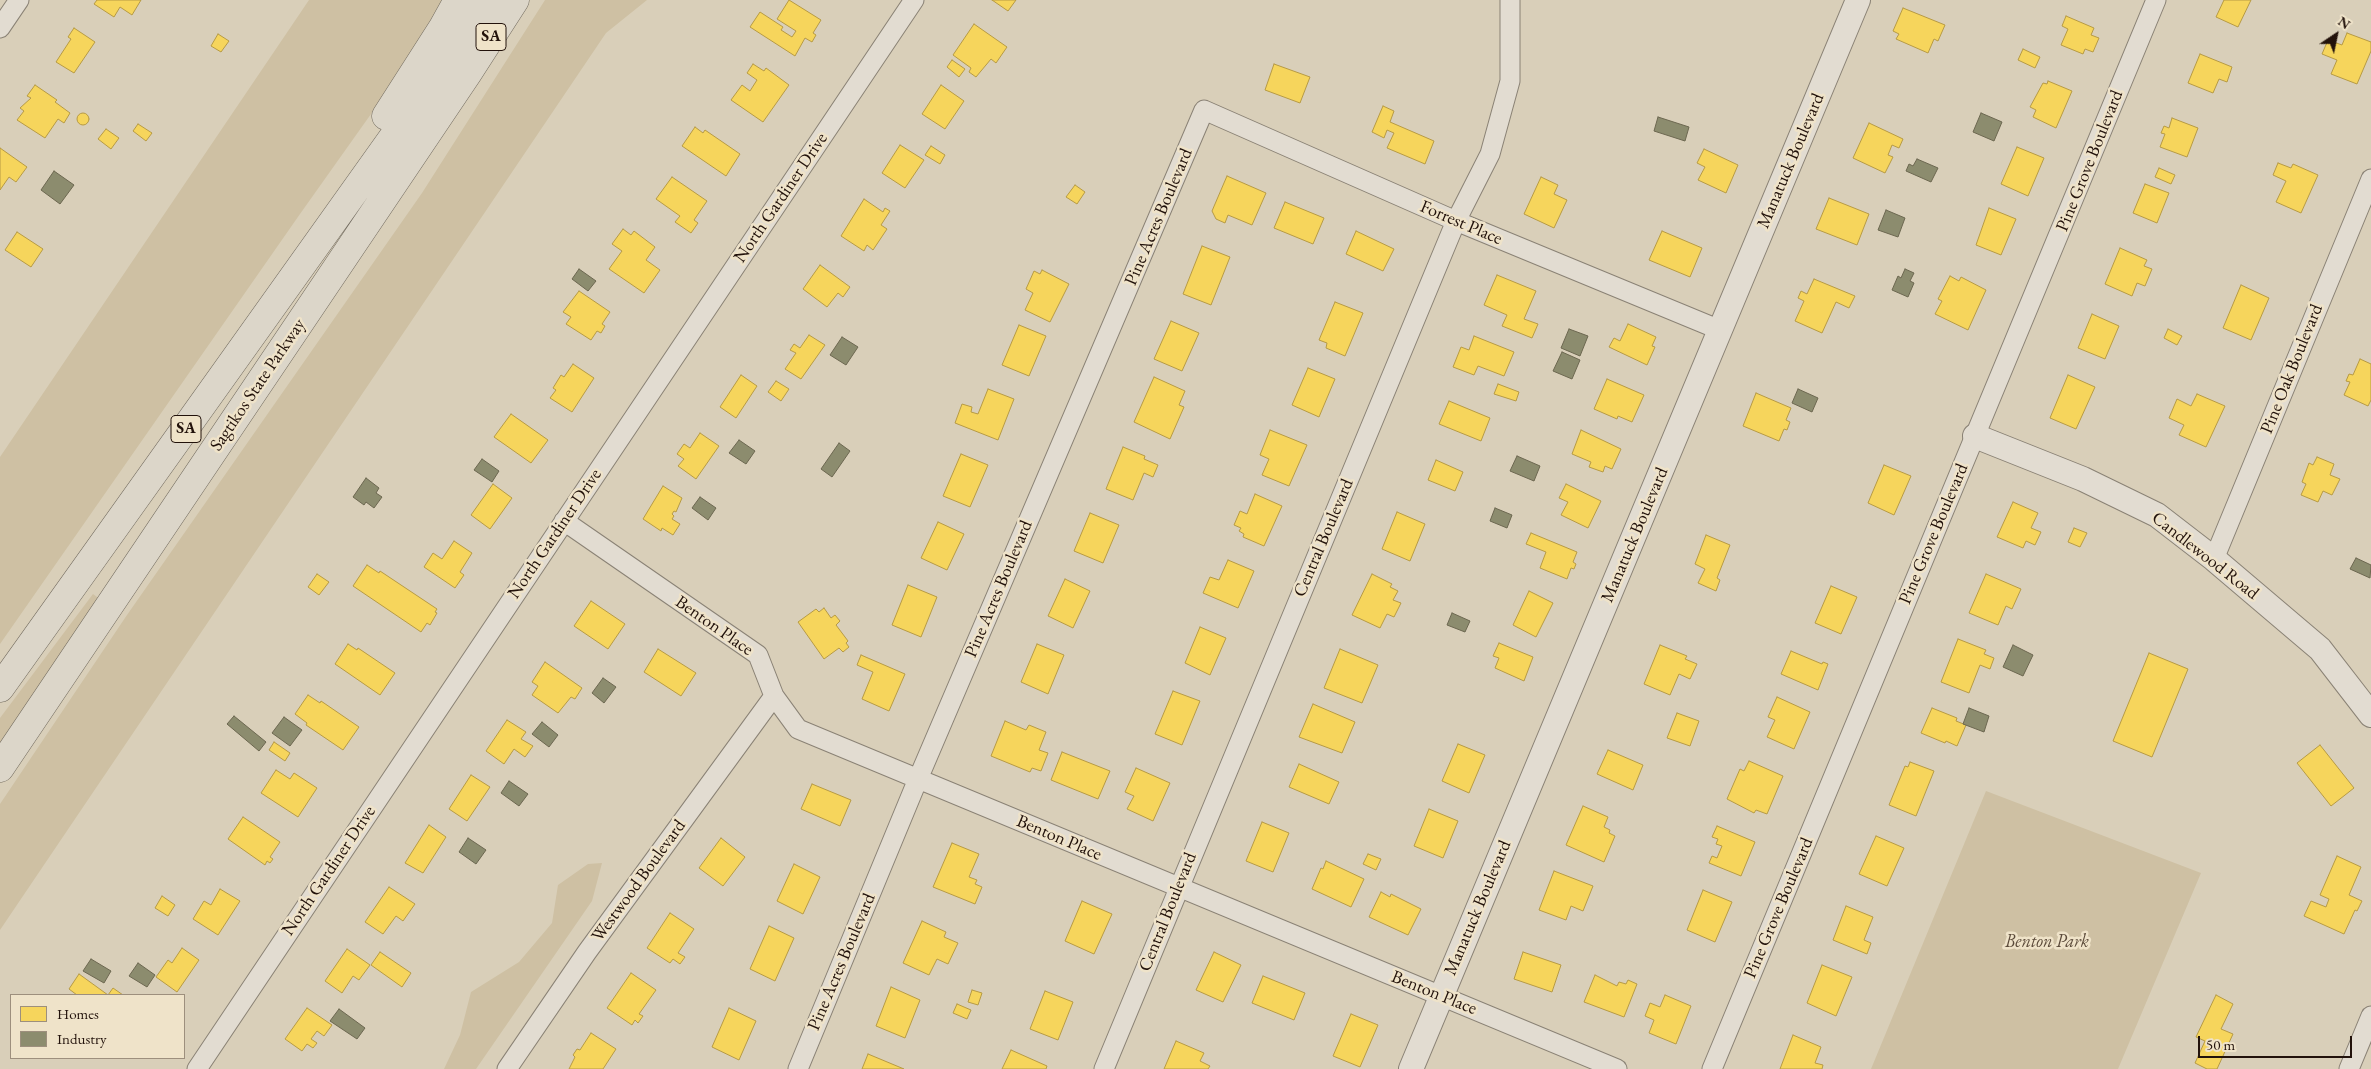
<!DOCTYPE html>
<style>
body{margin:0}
#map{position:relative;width:2371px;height:1069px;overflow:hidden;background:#d9cfb9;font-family:"EB Garamond",serif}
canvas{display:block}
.legend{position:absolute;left:10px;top:994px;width:175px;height:65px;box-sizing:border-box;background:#efe3c9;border:1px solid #9d8f7d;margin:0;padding:6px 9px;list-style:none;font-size:15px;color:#22120b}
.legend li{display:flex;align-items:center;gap:10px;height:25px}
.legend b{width:25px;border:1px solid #9d8f7d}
.north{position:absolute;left:2311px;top:10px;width:50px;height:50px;-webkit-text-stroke:4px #efe3c9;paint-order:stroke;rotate:34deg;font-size:14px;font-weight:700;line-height:20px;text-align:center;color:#22120b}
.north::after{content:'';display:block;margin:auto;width:18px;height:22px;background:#22120b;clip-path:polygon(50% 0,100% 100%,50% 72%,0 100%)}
.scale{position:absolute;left:2198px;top:1036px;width:154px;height:22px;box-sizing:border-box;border:2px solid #22120b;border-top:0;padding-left:6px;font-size:15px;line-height:18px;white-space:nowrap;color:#22120b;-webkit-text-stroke:4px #efe3c9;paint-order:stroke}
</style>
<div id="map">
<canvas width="2371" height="1069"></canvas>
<ul class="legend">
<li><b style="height:14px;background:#f6d55c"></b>Homes</li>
<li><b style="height:14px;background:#8c8c6e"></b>Industry</li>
</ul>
<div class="north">N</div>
<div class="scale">50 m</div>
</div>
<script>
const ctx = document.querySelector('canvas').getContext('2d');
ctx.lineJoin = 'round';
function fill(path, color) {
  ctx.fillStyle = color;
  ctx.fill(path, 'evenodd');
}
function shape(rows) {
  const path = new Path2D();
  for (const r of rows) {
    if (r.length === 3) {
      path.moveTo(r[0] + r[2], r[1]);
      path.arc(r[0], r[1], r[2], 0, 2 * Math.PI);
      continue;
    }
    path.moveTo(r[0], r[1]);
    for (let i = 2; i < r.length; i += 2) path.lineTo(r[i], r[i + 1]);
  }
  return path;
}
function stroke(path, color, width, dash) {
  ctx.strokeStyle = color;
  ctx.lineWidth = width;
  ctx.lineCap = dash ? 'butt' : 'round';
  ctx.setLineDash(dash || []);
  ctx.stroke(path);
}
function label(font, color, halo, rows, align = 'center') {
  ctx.font = font + ' "EB Garamond",serif';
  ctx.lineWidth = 5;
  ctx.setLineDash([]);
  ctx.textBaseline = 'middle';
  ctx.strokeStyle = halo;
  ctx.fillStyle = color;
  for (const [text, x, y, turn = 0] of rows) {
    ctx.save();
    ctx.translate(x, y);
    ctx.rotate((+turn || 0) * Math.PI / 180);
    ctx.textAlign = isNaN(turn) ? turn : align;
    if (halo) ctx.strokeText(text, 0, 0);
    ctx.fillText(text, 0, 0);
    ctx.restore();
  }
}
const green = shape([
 [309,0,446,0,437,21,300,214,0,644,0,457],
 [545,0,647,0,606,33,0,930,0,804,127,615,422,193],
 [93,594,101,600,0,752,0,718],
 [1986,791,2201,873,2118,1069,1871,1069],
 [602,863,592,901,476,1069,444,1069,460,1035,471,992,519,962,552,923,558,885,588,864]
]);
const homes = shape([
 [97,0,141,0,132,15,120,7,114,17,94,4,97,0],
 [789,0,821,20,813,33,816,35,812,42,805,38,795,56,750,27,760,12,783,27,781,30,792,37,796,31,777,19,789,0],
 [992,0,1016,0,1008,11,992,0],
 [2224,0,2251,0,2238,27,2216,17,2224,0],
 [1903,8,1945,25,1938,41,1934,39,1928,53,1896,39,1899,34,1893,31,1903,8],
 [2066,16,2094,28,2091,35,2099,38,2093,52,2085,49,2083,54,2061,45,2068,29,2062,26,2066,16],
 [974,24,1007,47,996,63,991,59,976,77,969,72,971,68,953,55,974,24],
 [74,28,95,42,74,73,56,62,71,39,68,37,74,28],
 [2347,33,2371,42,2371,51,2357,84,2331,74,2337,60,2322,54,2328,40,2342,45,2347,33],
 [218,34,229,41,221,52,211,46,218,34],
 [2023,49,2040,57,2035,68,2018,60,2023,49],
 [2200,54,2232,67,2227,82,2219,79,2213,93,2188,83,2200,54],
 [952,60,965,69,959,77,947,67,952,60],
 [753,64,764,71,766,68,789,85,763,122,731,100,742,85,750,91,757,80,747,73,753,64],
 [1274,64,1310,77,1300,103,1265,90,1274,64],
 [2048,81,2072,91,2056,128,2033,117,2036,110,2030,107,2043,83,2047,84,2048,81],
 [35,85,57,100,55,102,70,113,64,123,58,119,45,138,17,120,24,111,20,108,31,98,27,96,35,85],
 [941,85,964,101,945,129,922,114,941,85],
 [1383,106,1394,111,1390,122,1434,141,1425,164,1387,148,1394,133,1387,130,1384,138,1372,132,1383,106],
 [83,119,6],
 [2172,118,2198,128,2187,157,2160,147,2165,134,2161,133,2164,126,2169,128,2172,118],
 [1869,123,1903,139,1899,148,1892,145,1888,155,1893,157,1885,173,1853,158,1869,123],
 [138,124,152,133,146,141,133,131,138,124],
 [695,127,703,133,705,130,740,154,726,176,682,146,695,127],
 [106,129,119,138,111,149,98,139,106,129],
 [900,145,924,160,905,188,882,173,900,145],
 [931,146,945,155,940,164,925,155,931,146],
 [2017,147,2044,158,2028,196,2001,184,2017,147],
 [0,148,27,167,16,182,9,177,0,190,0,148],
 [1704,149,1738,165,1726,193,1698,180,1705,167,1697,163,1704,149],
 [2278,163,2291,168,2293,164,2318,175,2301,213,2276,202,2286,181,2273,175,2278,163],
 [2159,168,2175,175,2171,184,2155,177,2159,168],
 [1227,176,1266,193,1252,225,1228,215,1225,223,1216,219,1212,211,1227,176],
 [672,177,707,201,694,220,698,223,691,233,675,222,680,216,656,199,672,177],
 [1541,177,1558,185,1554,194,1567,200,1554,228,1524,214,1541,177],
 [2145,184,2169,193,2157,223,2133,213,2145,184],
 [1075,185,1085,192,1077,204,1066,197,1075,185],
 [1829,198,1869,214,1857,245,1816,229,1829,198],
 [864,199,883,212,885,208,890,211,881,225,887,229,873,250,867,245,864,251,841,236,864,199],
 [1285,202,1324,218,1313,244,1274,228,1285,202],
 [1989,208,2016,219,2001,255,1976,245,1989,208],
 [623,229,631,235,634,231,655,247,646,260,660,270,644,293,609,269,622,251,612,244,623,229],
 [1356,231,1394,249,1383,271,1346,254,1356,231],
 [1662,231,1702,248,1690,277,1649,260,1662,231],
 [17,232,43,249,31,267,5,250,17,232],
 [1202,246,1230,257,1211,305,1183,294,1202,246],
 [2120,248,2147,260,2144,266,2152,269,2145,286,2137,283,2132,296,2105,284,2120,248],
 [820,265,850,287,843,297,838,293,827,307,803,289,820,265],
 [1042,270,1069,284,1050,322,1025,310,1033,293,1026,289,1034,271,1040,274,1042,270],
 [1497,275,1536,291,1524,319,1538,324,1532,338,1502,326,1507,315,1484,305,1497,275],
 [1950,276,1959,281,1961,277,1986,290,1968,330,1935,314,1942,301,1938,299,1950,276],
 [1814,279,1855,296,1849,308,1836,302,1822,333,1795,321,1804,301,1798,298,1801,291,1807,294,1814,279],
 [2241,285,2269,298,2251,340,2223,328,2241,285],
 [579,291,610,312,602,324,605,326,601,333,597,331,591,340,566,324,571,317,563,312,579,291],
 [1335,302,1363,313,1345,356,1326,348,1327,343,1319,340,1335,302],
 [2092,314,2119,326,2105,359,2078,348,2092,314],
 [1171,321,1199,333,1182,371,1154,359,1171,321],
 [1628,324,1656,337,1652,346,1655,347,1647,365,1609,347,1614,338,1620,341,1628,324],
 [1019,325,1046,336,1029,376,1002,365,1019,325],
 [2168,329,2182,336,2177,345,2164,338,2168,329],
 [809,335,825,345,801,379,785,369,796,353,790,350,794,344,800,348,809,335],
 [1474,336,1514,352,1504,376,1478,366,1474,375,1453,367,1461,347,1469,350,1474,336],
 [2360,359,2371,364,2371,400,2368,406,2344,395,2350,382,2346,381,2349,374,2353,375,2360,359],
 [573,364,594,378,572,412,550,398,556,390,553,388,561,375,564,377,573,364],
 [1308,368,1335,379,1319,417,1292,405,1308,368],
 [741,375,757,386,736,418,720,407,741,375],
 [2068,375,2095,387,2076,429,2050,418,2068,375],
 [1154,377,1185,391,1179,405,1184,407,1170,439,1134,422,1154,377],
 [1607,379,1644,395,1632,422,1618,416,1617,419,1594,409,1607,379],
 [776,381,789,389,781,401,768,392,776,381],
 [1498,384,1519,392,1516,401,1494,394,1498,384],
 [988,389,1014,399,998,440,955,423,962,404,972,407,971,412,978,414,988,389],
 [1756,393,1791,408,1786,420,1790,422,1787,430,1784,429,1779,441,1743,426,1756,393],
 [2197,394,2225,406,2206,447,2179,435,2184,425,2169,418,2177,399,2191,406,2197,394],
 [1449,401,1490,418,1481,441,1439,424,1449,401],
 [511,414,548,440,531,463,494,437,511,414],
 [1270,430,1307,445,1289,486,1262,475,1269,459,1260,455,1270,430],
 [1581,430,1621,449,1612,469,1605,466,1603,472,1589,467,1591,462,1572,454,1581,430],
 [700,433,719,446,696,479,678,466,684,459,677,454,684,444,690,448,700,433],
 [1123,447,1145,456,1144,459,1158,465,1153,477,1144,473,1133,500,1106,489,1123,447],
 [961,454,988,465,970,507,943,496,961,454],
 [2317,457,2334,464,2330,475,2340,479,2332,495,2323,491,2318,502,2301,495,2306,484,2302,482,2309,463,2313,465,2317,457],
 [1436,460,1463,472,1455,491,1428,480,1436,460],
 [1884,465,1911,476,1894,515,1868,503,1884,465],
 [493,484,512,498,490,529,471,515,493,484],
 [1566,484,1601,501,1588,528,1561,515,1568,502,1559,498,1566,484],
 [663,486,682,498,676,512,674,511,672,514,674,516,672,519,680,524,673,535,662,528,661,531,643,519,663,486],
 [1255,494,1282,506,1264,546,1243,537,1244,534,1239,531,1241,528,1234,525,1240,511,1247,514,1255,494],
 [2013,502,2038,513,2031,528,2041,532,2035,545,2026,541,2023,548,1997,537,2013,502],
 [1397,512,1425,524,1410,561,1382,549,1397,512],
 [1090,513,1119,525,1103,563,1074,551,1090,513],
 [938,522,964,534,947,570,921,558,938,522],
 [2074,528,2087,533,2080,547,2068,542,2074,528],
 [1531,533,1577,552,1573,562,1576,564,1574,569,1571,568,1567,579,1540,568,1546,552,1526,544,1531,533],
 [1706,535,1730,545,1717,578,1720,580,1716,591,1698,583,1705,569,1695,564,1706,535],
 [454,541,472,553,460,572,464,575,455,588,424,567,433,553,442,559,454,541],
 [1228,560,1254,571,1238,608,1203,593,1210,577,1219,580,1228,560],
 [367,565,379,573,380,571,437,609,435,612,437,613,430,625,427,623,421,632,353,586,367,565],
 [317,574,329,582,319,595,308,587,317,574],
 [1372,574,1392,584,1390,587,1398,591,1393,600,1401,603,1394,617,1387,614,1380,628,1352,615,1372,574],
 [1986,574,2021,589,2012,609,2006,606,1998,625,1969,613,1986,574],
 [1065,579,1090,591,1073,628,1048,616,1065,579],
 [908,585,937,597,921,637,892,625,908,585],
 [1831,586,1857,597,1841,634,1815,623,1831,586],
 [1529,591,1553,603,1536,637,1513,625,1529,591],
 [591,601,625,624,608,649,574,626,591,601],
 [824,608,831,618,835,615,840,621,836,625,848,641,846,643,849,647,843,652,839,648,824,659,798,622,816,609,819,612,824,608],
 [1200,627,1226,638,1210,675,1185,663,1200,627],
 [1958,639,1986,650,1984,654,1994,658,1990,669,1980,665,1969,693,1941,682,1958,639],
 [1499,643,1533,657,1524,681,1495,668,1499,658,1493,656,1499,643],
 [348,644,357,650,358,648,395,673,380,695,335,664,348,644],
 [1037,644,1064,655,1048,694,1021,682,1037,644],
 [1660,645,1687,656,1685,659,1697,664,1690,679,1679,674,1670,695,1644,684,1660,645],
 [658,649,696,673,681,696,644,672,658,649],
 [1340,649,1378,665,1362,703,1324,688,1340,649],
 [1791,651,1822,664,1823,662,1828,664,1818,690,1781,674,1791,651],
 [2149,653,2188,669,2152,757,2113,741,2149,653],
 [861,655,905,674,889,711,862,699,873,672,857,665,861,655],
 [545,662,582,688,575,699,571,697,558,713,532,695,538,686,532,682,545,662],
 [1173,691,1200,701,1182,745,1155,734,1173,691],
 [308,695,320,703,321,701,359,727,343,750,306,725,307,723,295,714,308,695],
 [1777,697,1810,712,1794,749,1767,737,1775,720,1768,717,1777,697],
 [1313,704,1355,722,1342,753,1299,737,1313,704],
 [1932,708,1957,718,1956,721,1966,725,1957,746,1946,741,1945,743,1921,733,1932,708],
 [1677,713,1699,721,1690,746,1667,738,1677,713],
 [507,720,526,732,521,739,533,746,525,757,514,749,504,764,486,751,507,720],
 [1005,721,1026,730,1029,725,1046,732,1039,750,1048,753,1041,771,1032,768,1030,772,991,756,1005,721],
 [274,742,290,753,285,761,269,750,274,742],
 [1458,744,1485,755,1469,793,1442,781,1458,744],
 [2320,745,2354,788,2331,806,2297,763,2320,745],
 [1608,750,1643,765,1633,790,1597,774,1608,750],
 [1062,752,1110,771,1098,799,1051,780,1062,752],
 [1749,761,1783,776,1767,814,1756,810,1754,813,1727,799,1740,769,1744,771,1749,761],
 [1910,762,1934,771,1916,816,1889,805,1905,766,1908,767,1910,762],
 [1299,764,1339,782,1329,804,1289,787,1299,764],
 [1136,768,1170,783,1153,821,1127,809,1134,796,1125,792,1136,768],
 [276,770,290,779,294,773,317,788,298,817,261,793,276,770],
 [471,775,490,787,467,821,449,809,471,775],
 [812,784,851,800,840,826,801,809,812,784],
 [1583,806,1608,817,1604,827,1610,830,1609,833,1615,836,1604,862,1566,845,1583,806],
 [1429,809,1458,821,1443,858,1414,846,1429,809],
 [243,817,280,842,270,857,273,859,270,863,267,861,265,865,228,839,243,817],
 [1262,822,1289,833,1273,872,1246,861,1262,822],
 [429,825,446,837,423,873,405,863,429,825],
 [1717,826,1755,842,1741,876,1709,863,1712,856,1717,858,1722,846,1716,844,1718,839,1712,837,1717,826],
 [1876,836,1904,848,1887,886,1859,874,1876,836],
 [721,838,745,857,723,886,699,868,721,838],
 [952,843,979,854,969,877,977,880,975,884,982,887,975,904,933,887,952,843],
 [1368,854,1381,859,1376,870,1363,864,1368,854],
 [2337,856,2361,867,2349,895,2362,901,2357,911,2355,910,2344,934,2304,916,2311,901,2326,907,2329,899,2320,895,2337,856],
 [1326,861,1364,879,1351,907,1312,889,1321,868,1323,869,1326,861],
 [794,864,820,877,803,914,777,901,794,864],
 [1554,871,1593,886,1583,911,1571,906,1566,920,1539,910,1554,871],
 [389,887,415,904,403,921,396,916,383,934,365,922,389,887],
 [220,889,240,901,218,935,193,919,204,901,211,905,220,889],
 [1703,890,1732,902,1715,942,1687,930,1703,890],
 [1381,892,1390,897,1391,894,1421,909,1408,935,1369,917,1381,892],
 [162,896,175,905,168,916,155,908,162,896],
 [1082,901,1112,914,1094,954,1065,941,1082,901],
 [1846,906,1873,917,1864,940,1871,943,1867,954,1833,940,1846,906],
 [670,913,694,929,678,953,685,957,680,964,673,959,670,963,647,948,670,913],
 [922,921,946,932,944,937,958,943,948,964,937,959,929,975,903,963,922,921],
 [769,926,794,938,775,981,750,969,769,926],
 [182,948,199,960,177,992,156,977,168,960,172,963,182,948],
 [347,949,370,965,359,980,353,976,342,993,325,981,347,949],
 [380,952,411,973,402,987,371,965,380,952],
 [1214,952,1241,965,1223,1002,1196,990,1214,952],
 [1523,952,1561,965,1552,992,1514,979,1523,952],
 [1822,965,1852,977,1836,1016,1807,1003,1822,965],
 [631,973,656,990,639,1014,643,1016,638,1023,635,1020,632,1025,607,1008,631,973],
 [79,974,108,995,113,988,123,995,77,995,69,989,79,974],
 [1595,975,1617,986,1619,982,1626,984,1628,980,1637,984,1624,1017,1584,1002,1595,975],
 [1263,976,1305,993,1294,1020,1252,1003,1263,976],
 [891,987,920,1000,905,1038,876,1026,891,987],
 [972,990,982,993,978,1005,968,1002,972,990],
 [1045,991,1073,1002,1058,1040,1030,1029,1045,991],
 [1665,995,1691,1006,1676,1044,1649,1033,1654,1020,1645,1016,1650,1003,1660,1007,1665,995],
 [2216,995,2233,1004,2221,1029,2233,1034,2217,1069,2207,1069,2195,1063,2205,1041,2196,1037,2216,995],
 [957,1004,971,1010,967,1019,953,1013,957,1004],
 [307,1008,332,1025,324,1036,317,1031,311,1039,317,1043,313,1048,307,1044,302,1051,285,1039,307,1008],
 [729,1008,756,1021,739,1060,712,1047,729,1008],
 [1351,1014,1378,1025,1360,1067,1333,1056,1351,1014],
 [591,1033,616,1049,603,1069,569,1069,575,1057,573,1055,577,1049,580,1050,591,1033],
 [1793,1035,1821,1047,1815,1063,1823,1065,1822,1069,1780,1069,1793,1035],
 [1176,1041,1204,1053,1200,1061,1210,1066,1208,1069,1164,1069,1176,1041],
 [1011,1050,1047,1066,1046,1069,1002,1069,1011,1050],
 [868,1054,904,1069,862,1069,868,1054]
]);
const industry = shape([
 [1981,113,2002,122,1994,141,1973,132,1981,113],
 [1658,117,1689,127,1685,141,1654,131,1658,117],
 [1917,159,1938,168,1931,182,1906,171,1909,164,1913,166,1917,159],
 [54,171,74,185,60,204,41,190,54,171],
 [1886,210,1905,218,1898,237,1878,230,1886,210],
 [579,269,596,281,588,291,572,279,579,269],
 [1905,269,1914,273,1910,281,1914,283,1908,297,1892,290,1898,276,1901,278,1905,269],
 [1569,329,1588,336,1580,356,1561,348,1569,329],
 [842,337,858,347,846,365,830,355,842,337],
 [1562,352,1580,360,1572,379,1553,371,1562,352],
 [1798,389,1818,398,1812,412,1792,403,1798,389],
 [739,440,755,451,746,464,729,453,739,440],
 [839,443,850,451,832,477,821,469,839,443],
 [1517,456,1540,466,1534,481,1510,471,1517,456],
 [482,459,499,471,492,482,474,470,482,459],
 [366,478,379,488,376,493,382,497,374,508,366,502,364,505,353,497,366,478],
 [700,497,716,508,708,520,692,508,700,497],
 [1495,508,1512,515,1507,528,1490,521,1495,508],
 [2356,558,2371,565,2370,578,2350,569,2356,558],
 [1452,613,1470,621,1465,632,1447,625,1452,613],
 [2013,645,2033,655,2023,676,2003,667,2013,645],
 [603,678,616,687,604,703,592,693,603,678],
 [1969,708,1989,716,1984,732,1963,724,1969,708],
 [234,716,266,742,259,751,227,724,234,716],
 [284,717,302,730,290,746,272,733,284,717],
 [542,722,558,735,549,747,532,734,542,722],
 [509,781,528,794,519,806,501,793,509,781],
 [468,838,486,850,476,864,459,852,468,838],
 [91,959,111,971,104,983,83,971,91,959],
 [138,963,155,975,147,987,129,976,138,963],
 [339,1009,365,1028,357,1039,330,1021,339,1009]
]);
const minor = shape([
 [0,28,19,0],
 [564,521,758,655,774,696,798,729,1617,1069],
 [2214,559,2371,179],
 [197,1069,914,0],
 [507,1069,587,952,774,696],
 [798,1069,918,779,1204,110,1456,221,1720,330],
 [1104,1069,1456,221,1490,154,1510,81,1510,0],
 [1712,1069,2156,0],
 [2349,1069,2371,1016]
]);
const tertiary = shape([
 [1975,436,2083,479,2157,515,2214,559,2320,649,2371,715],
 [1411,1069,1858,0]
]);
const motorway = shape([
 [386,116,443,27,458,0],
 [0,688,451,56,486,0],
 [0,768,468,73,515,0]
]);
const shields = [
 [491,37,30],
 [186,429,30]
];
const shieldNames = [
 ["SA",491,37],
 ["SA",186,429]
];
const streetNames = [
 ["Manatuck Boulevard",1791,161,-67],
 ["Pine Grove Boulevard",2090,161,-68],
 ["North Gardiner Drive",781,198,-56],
 ["Pine Acres Boulevard",1159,217,-67],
 ["Forrest Place",1461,223,23],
 ["Pine Oak Boulevard",2292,369,-68],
 ["Sagtikos State Parkway",258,385,-56],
 ["North Gardiner Drive",555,534,-56],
 ["Pine Grove Boulevard",1934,534,-67],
 ["Manatuck Boulevard",1635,535,-67],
 ["Central Boulevard",1324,538,-67],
 ["Candlewood Road",2205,556,38],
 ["Pine Acres Boulevard",999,589,-67],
 ["Benton Place",714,626,35],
 ["Benton Place",1059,838,23],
 ["North Gardiner Drive",329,871,-56],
 ["Westwood Boulevard",639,881,-54],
 ["Manatuck Boulevard",1478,908,-67],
 ["Pine Grove Boulevard",1779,908,-67],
 ["Central Boulevard",1168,912,-68],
 ["Pine Acres Boulevard",842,962,-67],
 ["Benton Place",1434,993,22]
];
const parkNames = [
 ["Benton Park",2047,942]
];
fill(green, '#cec0a3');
fill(homes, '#f6d55c');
stroke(homes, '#b69a44', 1);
fill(industry, '#8c8c6e');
stroke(industry, '#6c6750', 1);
stroke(minor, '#8a8275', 21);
stroke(tertiary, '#8a8275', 26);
stroke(motorway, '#70695d', 29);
stroke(minor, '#e2dcd1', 19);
stroke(tertiary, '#e2dcd1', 24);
stroke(motorway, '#dcd6c9', 28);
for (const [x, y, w] of shields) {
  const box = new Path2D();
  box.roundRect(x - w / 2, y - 13.5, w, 27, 4);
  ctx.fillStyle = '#efe3c9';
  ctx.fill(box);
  stroke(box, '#22120b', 1);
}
label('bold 16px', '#22120b', null, shieldNames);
label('18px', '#22120b', '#efe3c9', streetNames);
label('italic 18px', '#5b4a3a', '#efe3c9', parkNames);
</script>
